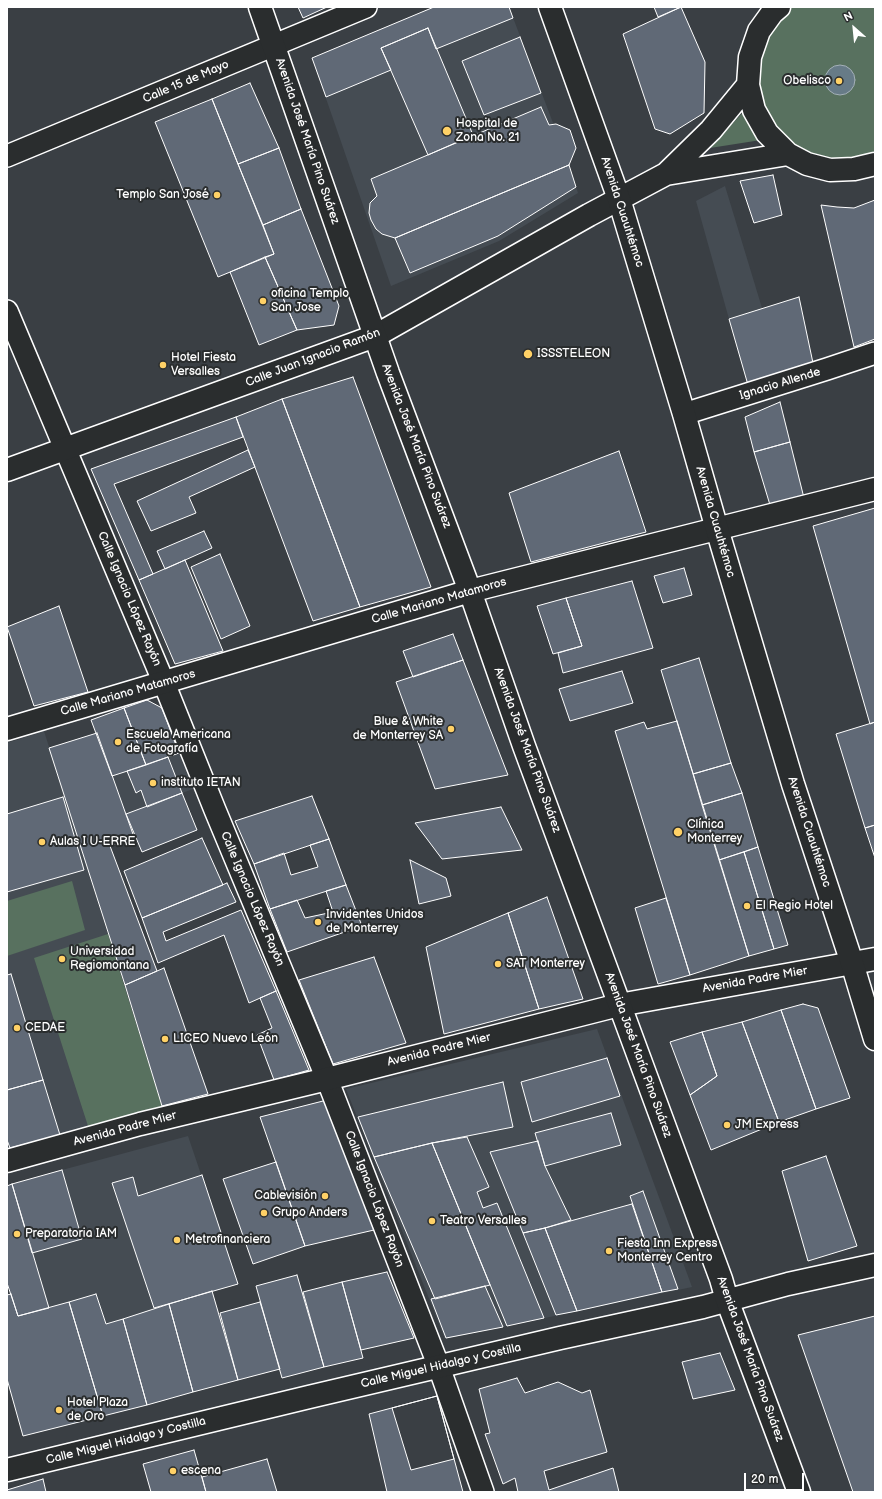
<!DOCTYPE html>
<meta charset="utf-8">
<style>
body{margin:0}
#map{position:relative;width:882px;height:1499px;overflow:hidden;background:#3a3f44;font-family:"Balsamiq Sans",sans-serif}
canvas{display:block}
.frame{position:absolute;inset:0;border:8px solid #fff;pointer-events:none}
.north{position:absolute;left:834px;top:8px;width:40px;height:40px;-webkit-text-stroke:3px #2a2d2e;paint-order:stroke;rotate:333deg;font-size:11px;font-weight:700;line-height:16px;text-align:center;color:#fff}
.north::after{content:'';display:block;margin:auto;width:14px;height:18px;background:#fff;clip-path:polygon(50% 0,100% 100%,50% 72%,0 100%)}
.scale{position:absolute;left:744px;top:1473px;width:60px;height:18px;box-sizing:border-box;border:2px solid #fff;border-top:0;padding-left:5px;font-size:12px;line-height:14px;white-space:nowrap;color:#fff;-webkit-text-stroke:3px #2a2d2e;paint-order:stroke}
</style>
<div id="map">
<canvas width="882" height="1499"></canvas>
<div class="frame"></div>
<div class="north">N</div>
<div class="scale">20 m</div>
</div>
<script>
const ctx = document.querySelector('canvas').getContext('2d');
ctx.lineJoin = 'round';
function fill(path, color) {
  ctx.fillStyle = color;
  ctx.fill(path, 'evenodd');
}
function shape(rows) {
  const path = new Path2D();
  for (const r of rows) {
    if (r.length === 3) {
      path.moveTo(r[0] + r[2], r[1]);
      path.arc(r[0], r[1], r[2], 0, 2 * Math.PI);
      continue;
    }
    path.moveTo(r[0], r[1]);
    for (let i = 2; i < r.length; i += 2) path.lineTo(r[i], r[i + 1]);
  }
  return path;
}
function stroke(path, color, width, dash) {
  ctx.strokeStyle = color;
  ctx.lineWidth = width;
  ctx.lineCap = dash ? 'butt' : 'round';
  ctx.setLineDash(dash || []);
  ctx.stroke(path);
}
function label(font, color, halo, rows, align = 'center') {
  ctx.font = font + ' "Balsamiq Sans",sans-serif';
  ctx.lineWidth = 4;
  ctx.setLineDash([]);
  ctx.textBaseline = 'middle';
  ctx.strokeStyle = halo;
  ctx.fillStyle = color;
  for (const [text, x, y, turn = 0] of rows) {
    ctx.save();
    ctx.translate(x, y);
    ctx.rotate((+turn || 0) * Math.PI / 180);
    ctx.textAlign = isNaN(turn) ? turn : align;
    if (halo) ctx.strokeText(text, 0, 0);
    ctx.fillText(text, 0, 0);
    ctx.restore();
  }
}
const built = shape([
 [509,7,569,165,578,193,499,241,391,286,312,58],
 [725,186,762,308,729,319,696,201],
 [44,731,162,1106,7,1149,7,743],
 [179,753,193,789,126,814,112,776],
 [597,1029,692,1287,445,1339,346,1089],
 [188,1136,238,1284,106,1324,49,1308,32,1253,62,1170]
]);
const green = shape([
 [791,7,875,7,875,158,843,166,786,149,754,101,759,42,776,17],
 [746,109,761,140,710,148],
 [72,881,85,930,7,956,7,901],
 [108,934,162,1106,88,1126,34,958]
]);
const water = shape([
 [840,80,15]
]);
const building = shape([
 [298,7,327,7,303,18,298,7],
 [434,7,509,7,513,18,436,49,428,28,381,48,391,70,326,97,312,58,434,7],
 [654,7,681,7,658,17,654,7],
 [681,7,705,62,704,113,670,134,655,129,623,34,681,7],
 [428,28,473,135,428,155,381,48,428,28],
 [520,37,541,93,484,115,462,61,520,37],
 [250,83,279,148,238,164,212,99,250,83],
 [212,99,274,254,218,277,155,122,212,99],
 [541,107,549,125,556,124,570,130,576,148,569,165,395,238,382,234,376,229,371,220,369,213,370,203,377,196,371,179,541,107],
 [279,148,301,209,263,225,238,164,279,148],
 [569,165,576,187,498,236,410,273,395,238,569,165],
 [773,175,782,215,754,223,740,181,773,175],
 [875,200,875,339,854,347,821,205,837,207,854,208,875,200],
 [301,209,339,306,334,325,297,330,265,257,274,254,263,225,301,209],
 [265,257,297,330,259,345,230,272,265,257],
 [799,297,813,363,748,385,729,319,799,297],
 [353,377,431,587,360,607,282,399,353,377],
 [282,399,360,607,313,621,236,417,282,399],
 [780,402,790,442,754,452,745,417,780,402],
 [236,417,243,437,114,484,153,574,139,580,91,469,236,417],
 [790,442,804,498,770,505,754,452,790,442],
 [248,450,255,467,189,497,196,513,151,531,137,501,248,450],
 [619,451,646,532,531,562,509,493,619,451],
 [875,508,875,722,870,724,813,526,875,508],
 [204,531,212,548,165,569,157,551,204,531],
 [220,554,250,626,221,639,191,567,220,554],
 [185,560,223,651,175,664,139,580,185,560],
 [684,568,692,595,663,603,654,576,684,568],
 [632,581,653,648,563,673,558,653,582,646,566,598,632,581],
 [566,598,582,646,553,654,537,606,566,598],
 [59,606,88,692,34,706,7,627,59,606],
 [453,634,463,660,413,677,403,651,453,634],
 [699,658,731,763,693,774,661,670,699,658],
 [463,660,508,775,435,789,396,682,463,660],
 [622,671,633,703,570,721,559,689,622,671],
 [147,700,162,708,179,753,146,765,124,708,147,700],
 [124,708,146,765,112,776,91,720,124,708],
 [677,721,749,956,690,975,615,731,644,722,647,729,677,721],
 [875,722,875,825,865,828,836,734,875,722],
 [97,733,134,837,110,846,157,971,125,985,49,748,97,733],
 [168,757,182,793,147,807,141,790,136,793,127,771,168,757],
 [731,763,742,793,702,805,693,774,731,763],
 [182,793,197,830,142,852,126,814,182,793],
 [742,793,758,847,719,860,702,805,742,793],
 [312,796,329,839,254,864,235,821,312,796],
 [63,797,84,870,7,892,7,814,63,797],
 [501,807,522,850,442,859,415,823,501,807],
 [875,825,875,858,865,828,875,825],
 [202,838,223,885,142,918,124,871,202,838],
 [329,839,346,885,270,909,254,864,284,853,291,875,318,867,310,845,329,839],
 [758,847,788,945,774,949,744,852,758,847],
 [744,852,774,949,749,956,719,860,744,852],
 [410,860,446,878,451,896,419,904,410,860],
 [227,883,236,902,163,932,166,941,241,910,276,991,249,1003,224,935,158,963,142,918,227,883],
 [346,885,362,926,287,952,270,909,297,900,305,918,333,912,326,891,346,885],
 [547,897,583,999,539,1009,508,913,547,897],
 [666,898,690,975,658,984,635,908,666,898],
 [508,913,539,1009,444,1034,426,947,508,913],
 [374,957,406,1043,333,1064,299,980,374,957],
 [164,968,208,1094,162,1106,125,985,164,968],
 [11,974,43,1080,7,1090,7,975,11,974],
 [276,991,309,1070,274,1080,257,1035,272,1028,260,998,276,991],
 [803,1004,818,1008,850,1098,816,1109,781,1010,803,1004],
 [781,1010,816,1109,779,1122,742,1022,781,1010],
 [742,1022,779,1122,711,1150,690,1095,717,1076,702,1032,742,1022],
 [702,1032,717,1076,690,1095,670,1042,702,1032],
 [607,1058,620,1096,532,1122,521,1082,607,1058],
 [43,1080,60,1135,10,1148,7,1140,7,1090,43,1080],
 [503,1082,513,1127,432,1143,374,1157,358,1117,503,1082],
 [327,1100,374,1230,305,1246,260,1117,327,1100],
 [611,1113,621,1145,545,1166,535,1133,611,1113],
 [467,1137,489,1187,477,1192,483,1208,497,1203,544,1318,507,1326,432,1143,467,1137],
 [538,1141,545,1166,571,1220,545,1228,523,1233,490,1152,538,1141],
 [432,1143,490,1285,435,1299,374,1157,432,1143],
 [826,1156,857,1246,808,1261,782,1171,826,1156],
 [276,1162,305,1246,253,1264,223,1179,276,1162],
 [62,1170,82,1239,32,1253,12,1184,62,1170],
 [202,1175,238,1284,154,1308,112,1183,133,1177,138,1196,202,1175],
 [12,1184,49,1308,18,1316,7,1283,7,1186,12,1184],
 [643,1191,678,1289,662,1292,630,1196,643,1191],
 [632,1204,662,1292,577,1311,545,1228,632,1204],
 [545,1228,577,1311,556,1315,523,1233,545,1228],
 [387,1272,414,1338,361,1350,342,1282,387,1272],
 [297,1275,324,1367,282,1378,256,1286,297,1275],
 [342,1282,363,1358,324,1367,303,1292,342,1282],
 [485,1286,503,1327,446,1338,431,1299,485,1286],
 [212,1291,238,1380,193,1392,169,1304,212,1291],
 [11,1294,18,1316,69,1302,103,1416,23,1436,7,1379,7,1295,11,1294],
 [96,1294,106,1324,123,1319,147,1405,103,1416,69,1302,96,1294],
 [260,1302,280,1369,238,1380,220,1313,260,1302],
 [169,1304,193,1392,147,1405,123,1319,169,1304],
 [875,1316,875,1492,853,1492,798,1335,875,1316],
 [720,1353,735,1390,693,1399,682,1362,720,1353],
 [517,1378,525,1393,558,1382,582,1393,590,1390,607,1452,544,1471,549,1490,613,1468,619,1492,518,1492,515,1478,503,1484,485,1434,490,1433,479,1389,517,1378],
 [437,1396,463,1492,387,1492,369,1414,437,1396],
 [437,1396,454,1459,411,1470,392,1408,437,1396],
 [194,1450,206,1492,151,1492,143,1464,194,1450],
 [267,1459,277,1492,206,1492,202,1477,267,1459],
 [43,1479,46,1492,7,1492,7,1490,43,1479]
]);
const street = shape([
 [7,156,366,7],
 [7,311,164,683,215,810,327,1079,439,1367,483,1492],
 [684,414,827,369,875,353]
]);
const secondary = shape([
 [779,7,772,13,759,31,750,57,748,85,754,110,767,133,788,154,807,164,830,170,854,169,875,164],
 [666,174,788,154],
 [7,470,375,336,589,215,666,174,711,130,748,85],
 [7,729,470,591,875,489],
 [7,1161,140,1124,327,1079,619,1005,875,959],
 [7,1470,309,1397,560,1338,703,1307,788,1284,875,1265]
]);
const highway = shape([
 [260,7,388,373,470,591,524,746,721,1279,727,1300,799,1492],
 [550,7,619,199,684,414,717,529,793,784,852,963,875,1039]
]);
const markers = [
 [839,81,4,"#ffd166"],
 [447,131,5,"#ffd166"],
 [217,195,4,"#ffd166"],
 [263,301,4,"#ffd166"],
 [528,354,5,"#ffd166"],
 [163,365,4,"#ffd166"],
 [451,729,4,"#ffd166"],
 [118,742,4,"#ffd166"],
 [153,783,4,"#ffd166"],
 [678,832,5,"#ffd166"],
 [42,842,4,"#ffd166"],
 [747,906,4,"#ffd166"],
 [318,922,4,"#ffd166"],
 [62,959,4,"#ffd166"],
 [498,964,4,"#ffd166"],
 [17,1028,4,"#ffd166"],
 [165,1039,4,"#ffd166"],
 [727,1125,4,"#ffd166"],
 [325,1196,4,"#ffd166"],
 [264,1213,4,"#ffd166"],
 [432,1221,4,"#ffd166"],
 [17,1234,4,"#ffd166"],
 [177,1240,4,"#ffd166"],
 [609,1251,4,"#ffd166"],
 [59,1410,4,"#ffd166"],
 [173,1471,4,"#ffd166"]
];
const poiNames = [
 ["Obelisco",831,81,"right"],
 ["Hospital de",456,124],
 ["Zona No. 21",456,138],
 ["Templo San José",209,195,"right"],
 ["oficina Templo",271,294],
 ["San Jose",271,308],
 ["ISSSTELEON",537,354],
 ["Hotel Fiesta",171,358],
 ["Versalles",171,372],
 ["Blue & White",443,722,"right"],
 ["de Monterrey SA",443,736,"right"],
 ["Escuela Americana",126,735],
 ["de Fotografía",126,749],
 ["instituto IETAN",161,783],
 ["Clínica",687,825],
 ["Monterrey",687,839],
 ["Aulas I U-ERRE",50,842],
 ["El Regio Hotel",755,906],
 ["Invidentes Unidos",326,915],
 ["de Monterrey",326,929],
 ["Universidad",70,952],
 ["Regiomontana",70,966],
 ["SAT Monterrey",506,964],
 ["CEDAE",25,1028],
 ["LICEO Nuevo León",173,1039],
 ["JM Express",735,1125],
 ["Cablevisión",317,1196,"right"],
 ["Grupo Anders",272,1213],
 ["Teatro Versalles",440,1221],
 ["Preparatoria IAM",25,1234],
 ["Metrofinanciera",185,1240],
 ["Fiesta Inn Express",617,1244],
 ["Monterrey Centro",617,1258],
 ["Hotel Plaza",67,1403],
 ["de Oro",67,1417],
 ["escena",181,1471]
];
const streetNames = [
 ["Calle 15 de Mayo",186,82,-23],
 ["Avenida José María Pino Suárez",307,141,71],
 ["Avenida Cuauhtémoc",622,212,72],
 ["Calle Juan Ignacio Ramón",313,358,-21],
 ["Ignacio Allende",780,384,-17],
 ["Avenida José María Pino Suárez",416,446,69],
 ["Avenida Cuauhtémoc",715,522,74],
 ["Calle Ignacio López Rayón",129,599,67],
 ["Calle Mariano Matamoros",439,601,-16],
 ["Calle Mariano Matamoros",128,693,-16],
 ["Avenida José María Pino Suárez",527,750,70],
 ["Avenida Cuauhtémoc",809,832,72],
 ["Calle Ignacio López Rayón",252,899,67],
 ["Avenida Padre Mier",755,980,-10],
 ["Avenida Padre Mier",439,1050,-14],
 ["Avenida José María Pino Suárez",638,1055,70],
 ["Avenida Padre Mier",125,1129,-15],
 ["Calle Ignacio López Rayón",374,1199,69],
 ["Avenida José María Pino Suárez",750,1359,70],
 ["Calle Miguel Hidalgo y Costilla",441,1366,-13],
 ["Calle Miguel Hidalgo y Costilla",126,1441,-14]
];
fill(built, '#454c53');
fill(green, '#58715f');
fill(water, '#677b87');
stroke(water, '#a4b0b7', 1);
fill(building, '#606976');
stroke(building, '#fff', 1);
stroke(street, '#fff', 24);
stroke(secondary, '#fff', 25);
stroke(highway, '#fff', 25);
stroke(street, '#2a2d2e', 21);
stroke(secondary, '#2a2d2e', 22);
stroke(highway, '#2a2d2e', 22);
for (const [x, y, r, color] of markers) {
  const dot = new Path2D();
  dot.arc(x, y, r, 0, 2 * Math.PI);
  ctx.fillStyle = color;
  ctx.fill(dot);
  stroke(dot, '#2a2d2e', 1.5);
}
label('12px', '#fff', '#2a2d2e', poiNames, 'left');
label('12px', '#fff', '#2a2d2e', streetNames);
</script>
